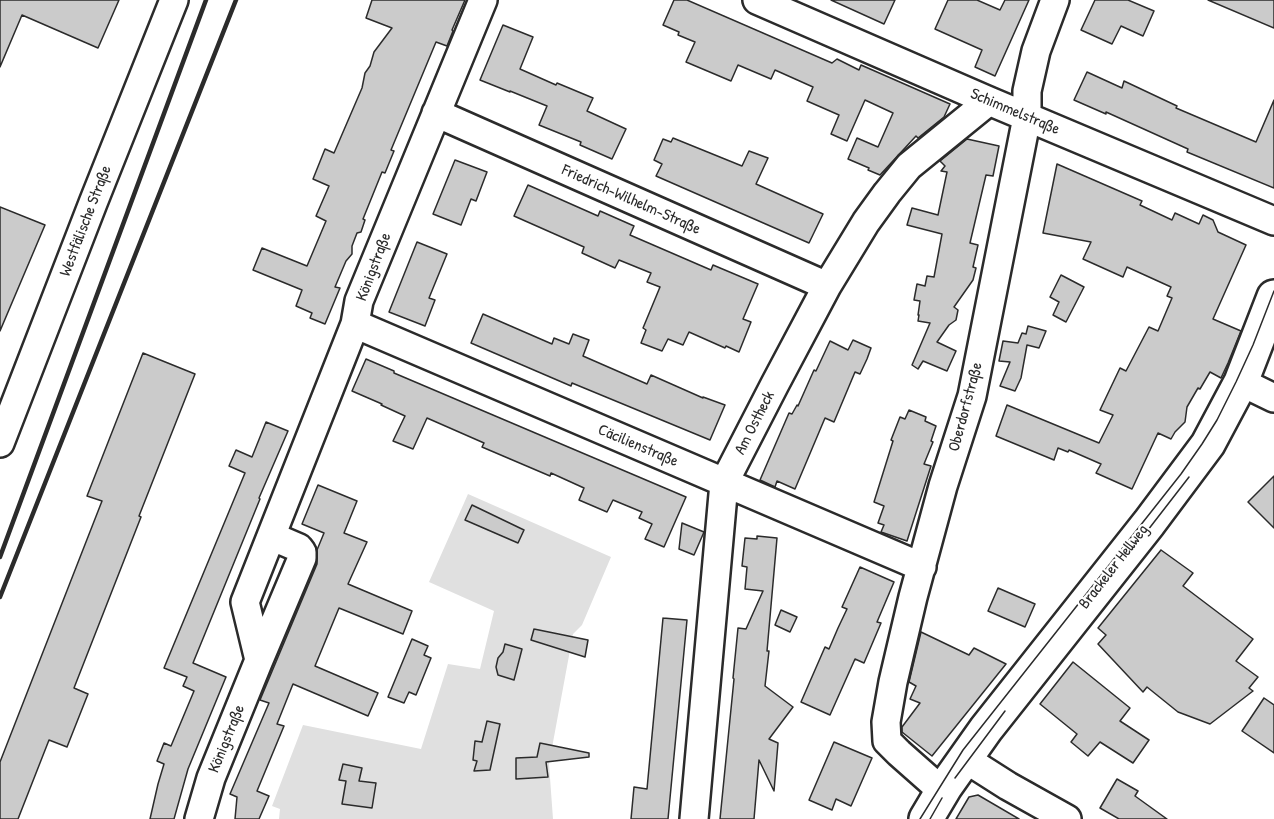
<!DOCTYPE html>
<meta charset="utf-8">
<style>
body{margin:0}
canvas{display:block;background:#fff}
</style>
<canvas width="1274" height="819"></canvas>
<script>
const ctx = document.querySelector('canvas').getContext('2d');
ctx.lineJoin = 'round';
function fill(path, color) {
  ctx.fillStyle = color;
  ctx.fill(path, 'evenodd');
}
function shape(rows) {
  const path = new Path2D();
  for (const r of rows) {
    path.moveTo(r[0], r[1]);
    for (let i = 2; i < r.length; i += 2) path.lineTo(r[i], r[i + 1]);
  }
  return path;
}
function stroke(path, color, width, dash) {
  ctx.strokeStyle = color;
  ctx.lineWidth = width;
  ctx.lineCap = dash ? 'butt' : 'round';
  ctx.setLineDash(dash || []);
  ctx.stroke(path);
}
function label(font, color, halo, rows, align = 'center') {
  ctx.font = font + ' "Patrick Hand",sans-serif';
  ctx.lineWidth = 4.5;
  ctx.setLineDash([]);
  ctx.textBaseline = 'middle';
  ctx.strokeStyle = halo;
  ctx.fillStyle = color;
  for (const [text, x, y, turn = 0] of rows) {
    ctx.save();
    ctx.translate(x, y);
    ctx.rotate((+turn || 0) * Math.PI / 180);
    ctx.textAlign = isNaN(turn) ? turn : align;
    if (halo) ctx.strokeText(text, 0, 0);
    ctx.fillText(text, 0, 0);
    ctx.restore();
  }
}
const green = shape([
 [468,494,611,557,582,625,573,634,549,764,553,819,279,819,280,809,272,806,303,725,421,749,448,664,480,669,494,611,429,582]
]);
const building = shape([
 [0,0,119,0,98,48,22,15,0,67,0,0],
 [372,0,465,0,452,30,453,31,447,46,436,42,391,150,394,151,385,173,382,172,363,219,365,220,361,232,357,233,352,246,352,254,346,261,335,287,340,288,325,324,310,318,312,313,296,306,302,290,253,270,262,248,307,266,326,221,316,216,329,186,313,179,325,149,334,153,362,88,365,73,370,66,374,52,392,28,366,18,372,0],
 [674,0,687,0,832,63,837,59,859,70,861,65,950,104,944,117,918,138,916,136,880,175,868,170,869,168,848,159,857,138,878,147,893,113,865,100,847,141,831,134,839,115,807,101,813,87,775,70,771,79,738,65,731,81,686,62,695,42,678,35,679,32,663,25,674,0],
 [831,0,895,0,884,24,831,0],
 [948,0,977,0,1000,10,1005,0,1029,0,995,76,975,67,982,50,935,29,948,0],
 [1095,0,1128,0,1154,11,1143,36,1121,26,1112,44,1081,30,1095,0],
 [1208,0,1274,0,1274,28,1208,0],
 [503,25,533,37,520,69,556,85,557,83,593,98,587,111,626,129,612,159,580,145,581,142,539,125,547,106,510,91,510,92,480,80,503,25],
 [1087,72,1122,88,1124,81,1177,106,1176,108,1256,142,1274,100,1274,188,1187,152,1188,149,1106,112,1106,114,1074,100,1087,72],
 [673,138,742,166,749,151,768,158,756,184,823,214,809,243,656,176,662,164,654,160,663,139,671,142,673,138],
 [967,139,999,146,993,176,986,175,970,243,978,245,973,267,976,268,973,280,954,307,958,310,956,320,949,325,937,342,956,351,947,371,923,361,918,369,912,365,930,323,918,321,919,315,918,315,920,301,914,300,917,284,925,286,927,276,934,277,942,234,907,225,912,208,938,215,947,172,941,171,945,166,940,161,967,139],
 [455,160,487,172,476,201,471,199,461,225,433,214,455,160],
 [1057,164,1142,201,1140,205,1172,220,1175,213,1199,224,1203,215,1213,220,1218,232,1246,245,1213,319,1241,331,1228,363,1221,378,1210,372,1200,389,1198,388,1187,407,1185,422,1175,432,1171,439,1158,433,1132,489,1096,473,1101,464,1069,450,1068,452,1058,448,1054,460,996,436,1007,405,1099,443,1113,415,1100,410,1120,368,1126,371,1149,327,1158,331,1172,298,1167,296,1171,287,1127,267,1123,277,1083,259,1091,242,1043,233,1057,164],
 [528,185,598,216,600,211,634,226,630,235,711,270,713,265,758,284,743,319,751,322,739,352,726,346,725,348,689,332,683,345,668,339,662,351,641,343,646,330,643,328,660,287,647,282,651,273,619,260,615,268,582,253,584,247,514,216,528,185],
 [0,207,45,225,0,331,0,207],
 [417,242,447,254,429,298,435,300,425,326,389,312,417,242],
 [1061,275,1084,287,1066,322,1053,315,1059,302,1050,297,1061,275],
 [483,314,552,344,554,338,569,344,573,334,589,340,583,356,647,384,651,375,703,398,703,397,725,405,710,440,572,383,571,386,471,343,483,314],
 [1028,326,1046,331,1039,348,1027,345,1021,378,1015,391,1000,386,1010,362,999,361,1003,341,1018,343,1022,333,1026,334,1028,326],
 [853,340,871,348,867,359,860,374,855,372,834,422,825,418,795,489,777,481,775,487,760,480,789,413,792,414,797,405,798,406,814,370,816,371,830,341,848,350,853,340],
 [143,353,195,374,139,516,141,517,74,688,88,694,67,747,49,740,18,819,0,819,0,762,102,501,87,496,143,353],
 [366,359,394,371,394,373,686,497,664,547,645,539,652,524,639,518,642,512,613,500,607,512,579,500,584,488,551,473,550,476,482,447,484,443,427,418,413,449,393,441,405,416,381,405,382,404,352,391,366,359],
 [909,410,926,417,925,421,936,426,931,441,933,442,924,464,931,466,907,541,881,532,884,525,878,523,884,506,874,502,893,441,891,440,900,417,905,419,909,410],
 [266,422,288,431,259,498,260,499,193,663,226,677,188,769,174,819,150,819,158,784,164,764,157,761,164,743,171,746,194,691,183,686,187,677,164,668,245,473,229,466,236,450,252,457,266,422],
 [1274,476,1274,528,1248,502,1274,476],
 [318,485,357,501,344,533,367,542,348,584,412,611,403,634,339,608,315,666,378,693,368,716,293,684,277,724,284,726,257,791,269,796,259,819,235,819,237,797,230,794,269,703,260,700,317,564,317,550,324,533,302,524,318,485],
 [472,505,524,530,518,543,465,520,472,505],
 [682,523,704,532,694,555,679,549,682,523],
 [757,536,777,538,767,651,769,651,765,686,793,707,769,739,778,743,774,791,759,760,754,819,720,819,734,679,733,678,738,628,746,629,763,591,745,589,747,567,742,566,745,538,757,539,757,536],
 [1161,550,1193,573,1183,586,1253,639,1236,661,1258,677,1249,688,1253,691,1210,724,1178,712,1147,687,1143,692,1098,644,1106,635,1098,628,1161,550],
 [860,567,894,582,877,622,881,623,864,663,855,659,830,715,801,702,825,647,829,649,838,628,847,609,842,607,860,567],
 [998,588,1035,604,1025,627,988,611,998,588],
 [781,610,797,617,790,632,775,625,781,610],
 [663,618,687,620,668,819,631,819,634,787,647,789,663,618],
 [534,629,588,640,585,657,531,640,534,629],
 [921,632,969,655,974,648,1006,664,932,756,902,732,902,727,920,703,910,699,916,686,909,682,921,632],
 [412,639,428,646,424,655,431,658,416,695,409,692,404,703,388,697,412,639],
 [505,644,522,649,514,680,498,675,496,667,498,658,503,652,505,644],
 [1073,662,1130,708,1120,721,1149,740,1133,763,1100,742,1088,756,1071,742,1077,734,1040,704,1073,662],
 [1264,698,1274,705,1274,753,1242,731,1264,698],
 [487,721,500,724,490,770,474,771,477,761,473,760,475,741,482,742,487,721],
 [834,742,872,758,851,806,836,799,832,810,809,800,834,742],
 [540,743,589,753,589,757,546,762,548,777,516,779,516,758,537,757,540,743],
 [343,764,362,768,359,781,376,783,372,808,342,804,346,781,339,780,343,764],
 [1117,779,1138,791,1135,796,1167,819,1119,819,1100,808,1117,779],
 [978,795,1019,819,956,819,969,797,978,795]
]);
const minor = shape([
 [757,0,989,101,1274,221],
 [436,113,827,286],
 [355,324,922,567],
 [1241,382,1274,398],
 [0,443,93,203,174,0],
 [259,660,302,558,302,552,299,548,271,536],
 [964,758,1008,786,1067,819],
 [942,791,899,753,887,741,886,722,893,682,913,597,943,486,972,396,1027,117,1027,91,1036,51,1055,0],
 [199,819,211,778,259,660,245,602,355,324,359,301,483,0],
 [694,819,724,483,775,384,827,286,866,222,887,193,909,166,989,101]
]);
const major = shape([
 [926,819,945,787,986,729,1149,523,1208,444,1241,382,1274,297]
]);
const tram = shape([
 [1134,548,1189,477],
 [955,778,1005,711],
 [920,819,963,750,1181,474,1202,444,1217,420,1236,382,1253,345,1274,291],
 [930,819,942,798]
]);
const rail = shape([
 [0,557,206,0],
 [0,597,236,0]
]);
const streetNames = [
 ["Schimmelstraße",1015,112,23],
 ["Friedrich-Wilhelm-Straße",631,200,24],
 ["Westfälische Straße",86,221,-69],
 ["Königstraße",374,267,-69],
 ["Oberdorfstraße",966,407,-75],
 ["Am Ostheck",755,423,-63],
 ["Cäcilienstraße",638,446,23],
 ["Brackeler Hellweg",1114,567,-52],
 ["Königstraße",227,739,-68]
];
fill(green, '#e0e0e0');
fill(building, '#cbcbcb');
stroke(building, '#2b2b2b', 1.5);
stroke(minor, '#2b2b2b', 32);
stroke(major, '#2b2b2b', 38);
stroke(minor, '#fff', 27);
stroke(major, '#fff', 33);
stroke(tram, '#2b2b2b', 1.5);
stroke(rail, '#2b2b2b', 4.5);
label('16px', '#2b2b2b', '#fff', streetNames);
</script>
